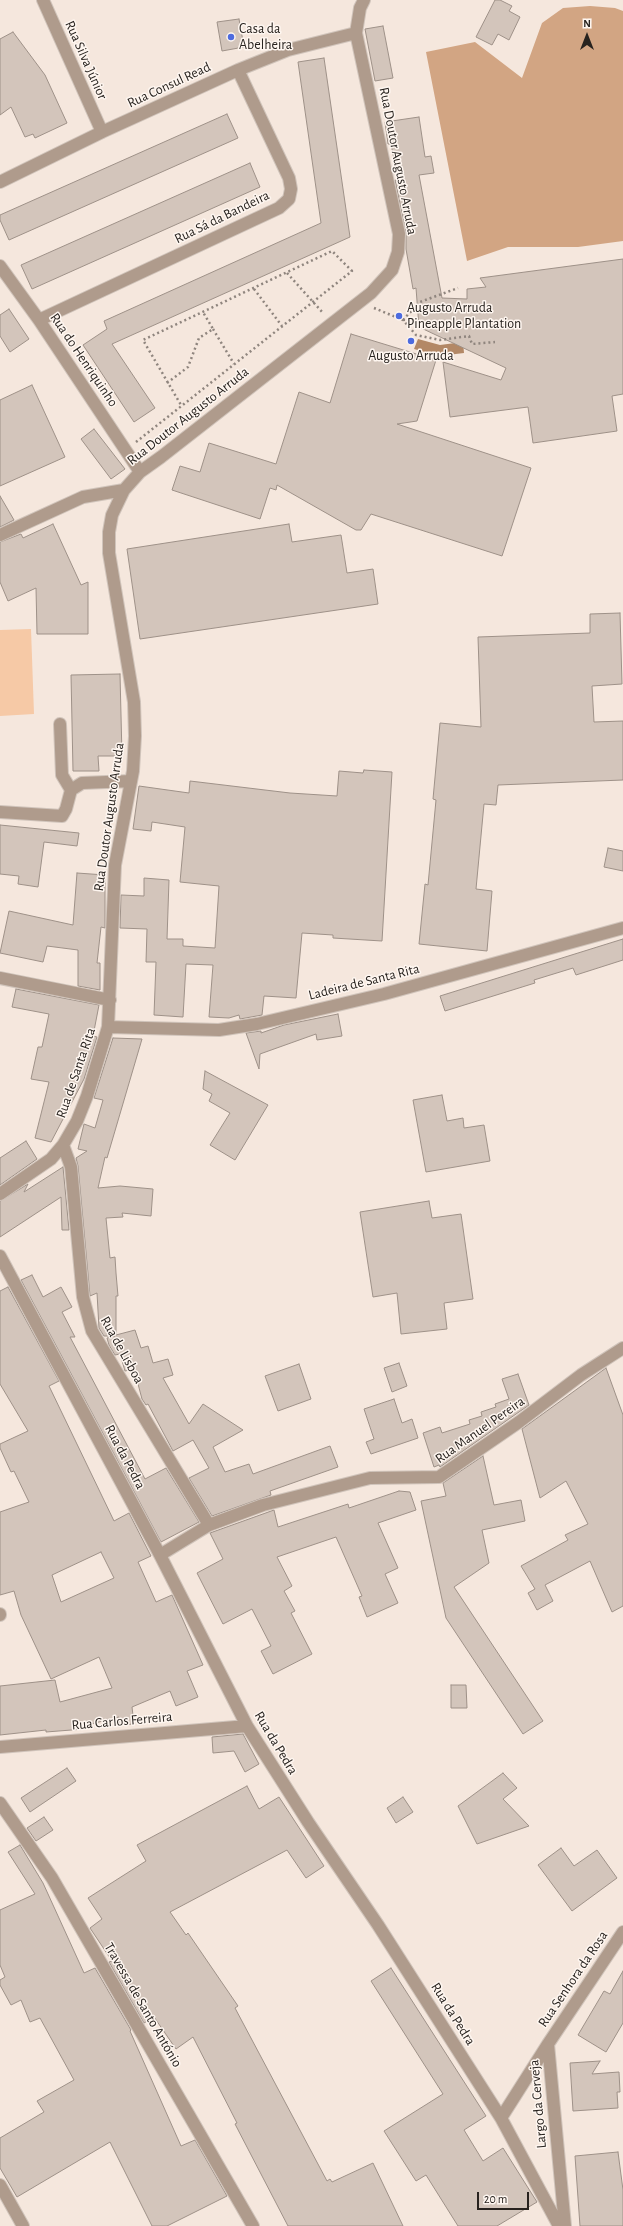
<!DOCTYPE html>
<meta charset="utf-8">
<style>
body{margin:0}
#map{position:relative;width:623px;height:2226px;overflow:hidden;background:#f5e7dd;font-family:"Alegreya Sans",sans-serif}
canvas{display:block}
.north{position:absolute;left:567px;top:16px;width:40px;height:40px;-webkit-text-stroke:3px #fef6f0;paint-order:stroke;rotate:0deg;font-size:11px;font-weight:700;line-height:16px;text-align:center;color:#28231f}
.north::after{content:'';display:block;margin:auto;width:14px;height:18px;background:#28231f;clip-path:polygon(50% 0,100% 100%,50% 72%,0 100%)}
.scale{position:absolute;left:477px;top:2192px;width:52px;height:18px;box-sizing:border-box;border:2px solid #28231f;border-top:0;padding-left:5px;font-size:12px;line-height:14px;white-space:nowrap;color:#28231f;-webkit-text-stroke:3px #fef6f0;paint-order:stroke}
</style>
<div id="map">
<canvas width="623" height="2226"></canvas>
<div class="north">N</div>
<div class="scale">20 m</div>
</div>
<script>
const ctx = document.querySelector('canvas').getContext('2d');
ctx.lineJoin = 'round';
function fill(path, color) {
  ctx.fillStyle = color;
  ctx.fill(path, 'evenodd');
}
function shape(rows) {
  const path = new Path2D();
  for (const r of rows) {
    path.moveTo(r[0], r[1]);
    for (let i = 2; i < r.length; i += 2) path.lineTo(r[i], r[i + 1]);
  }
  return path;
}
function stroke(path, color, width, dash) {
  ctx.strokeStyle = color;
  ctx.lineWidth = width;
  ctx.lineCap = dash ? 'butt' : 'round';
  ctx.setLineDash(dash || []);
  ctx.stroke(path);
}
function label(font, color, halo, rows, align = 'center') {
  ctx.font = font + ' "Alegreya Sans",sans-serif';
  ctx.lineWidth = 3;
  ctx.setLineDash([]);
  ctx.textBaseline = 'middle';
  ctx.strokeStyle = halo;
  ctx.fillStyle = color;
  for (const [text, x, y, turn = 0] of rows) {
    ctx.save();
    ctx.translate(x, y);
    ctx.rotate((+turn || 0) * Math.PI / 180);
    ctx.textAlign = isNaN(turn) ? turn : align;
    if (halo) ctx.strokeText(text, 0, 0);
    ctx.fillText(text, 0, 0);
    ctx.restore();
  }
}
const green = shape([
 [31,629,34,714,0,716,0,630]
]);
const forest = shape([
 [590,6,615,8,623,11,623,241,578,247,508,247,467,261,426,52,475,42,522,78,542,23,563,8]
]);
const water = shape([
 [418,339,440,345,463,342,464,353,439,356,414,349]
]);
const building = shape([
 [495,0,500,0,512,6,509,11,520,17,509,40,498,34,492,45,476,37,495,0],
 [239,19,244,47,222,51,217,22,239,19],
 [383,26,393,78,375,81,365,29,383,26],
 [13,32,45,75,67,123,35,138,33,134,25,137,11,107,0,115,0,39,13,32],
 [324,58,350,237,112,344,155,408,134,422,83,345,107,329,104,321,321,223,298,62,324,58],
 [227,114,238,138,9,240,0,220,0,215,227,114],
 [419,117,425,157,431,156,434,173,419,175,442,298,467,299,467,289,486,287,480,278,623,259,623,394,612,396,617,431,533,443,528,407,450,417,443,362,501,380,506,368,419,327,416,288,413,289,406,249,406,232,395,180,398,180,391,144,388,144,385,122,419,117],
 [250,163,260,187,32,289,21,265,250,163],
 [9,309,29,339,10,352,0,336,0,315,9,309],
 [351,334,436,360,417,421,397,424,531,468,502,556,371,514,361,530,356,530,277,485,276,490,270,488,260,519,172,490,180,466,200,472,209,443,276,464,299,392,330,403,351,334],
 [32,385,65,457,0,486,0,400,32,385],
 [94,429,125,469,111,479,81,439,94,429],
 [0,496,14,520,0,527,0,496],
 [53,524,81,585,88,582,88,634,37,634,36,588,8,601,0,582,0,542,21,534,23,538,53,524],
 [289,524,292,542,341,535,347,573,373,569,378,604,140,639,127,549,289,524],
 [620,613,622,684,592,686,594,722,623,721,623,780,498,785,496,805,484,804,476,889,492,891,487,951,419,944,425,884,428,885,436,800,433,799,440,723,481,727,478,637,590,633,590,614,620,613],
 [120,674,122,756,98,756,99,771,73,771,71,675,120,674],
 [364,770,392,772,382,941,333,938,333,935,302,933,296,998,264,996,262,1015,240,1019,239,1015,229,1018,209,1017,213,965,186,964,183,1017,154,1015,156,962,146,962,147,929,120,928,121,895,144,896,144,878,169,880,167,939,183,939,183,946,215,948,219,886,180,882,185,827,152,822,151,831,133,829,139,786,189,793,190,781,290,793,337,796,339,771,363,773,364,770],
 [0,825,79,833,77,846,44,842,38,887,18,884,19,876,0,874,0,825],
 [608,848,623,851,623,871,604,867,608,848],
 [77,873,105,875,105,928,101,927,97,963,100,963,100,990,78,986,78,950,47,946,43,962,0,953,9,911,73,925,77,873],
 [623,939,623,960,576,975,573,968,534,980,535,983,445,1011,440,996,623,939],
 [16,989,99,1005,93,1036,97,1037,84,1079,51,1142,35,1138,49,1082,31,1079,38,1047,42,1047,49,1014,12,1007,16,989],
 [338,1014,342,1036,317,1040,316,1034,260,1054,259,1069,246,1033,261,1031,261,1033,284,1025,338,1014],
 [113,1038,142,1039,107,1158,105,1157,98,1188,120,1186,153,1189,151,1216,122,1213,123,1217,106,1218,110,1258,115,1257,116,1273,118,1296,116,1296,116,1335,135,1330,141,1348,148,1346,153,1363,168,1359,173,1375,163,1378,189,1424,203,1404,243,1430,213,1447,225,1472,249,1464,253,1474,330,1446,338,1467,270,1491,271,1495,212,1516,189,1478,209,1468,193,1440,173,1451,148,1404,146,1405,142,1399,134,1369,125,1371,120,1354,115,1355,109,1345,107,1338,115,1336,104,1336,99,1328,97,1293,90,1296,78,1166,76,1158,87,1151,78,1149,84,1124,95,1128,103,1100,94,1098,113,1038],
 [205,1071,268,1105,235,1160,210,1145,230,1113,209,1101,212,1094,203,1089,205,1071],
 [442,1095,447,1121,463,1118,464,1128,484,1125,490,1161,426,1172,413,1100,442,1095],
 [26,1141,37,1159,0,1185,0,1158,26,1141],
 [63,1167,69,1230,62,1230,61,1197,0,1237,0,1201,28,1184,24,1192,63,1167],
 [429,1201,432,1218,461,1214,473,1299,444,1303,447,1329,401,1334,397,1293,373,1297,360,1212,429,1201],
 [32,1275,43,1297,61,1287,72,1307,62,1312,75,1337,70,1337,145,1479,166,1468,199,1522,161,1542,21,1280,32,1275],
 [8,1287,59,1381,49,1386,114,1521,129,1513,151,1556,138,1562,156,1602,172,1595,203,1665,187,1671,198,1697,176,1706,170,1691,132,1707,134,1724,119,1725,119,1717,83,1726,84,1729,46,1732,46,1730,0,1735,0,1686,55,1680,60,1702,112,1688,99,1657,51,1679,21,1615,14,1591,0,1595,0,1512,29,1502,14,1471,11,1472,0,1448,0,1444,28,1431,0,1384,0,1291,8,1287],
 [101,1552,114,1578,61,1602,52,1575,101,1552],
 [399,1363,407,1386,392,1392,384,1368,399,1363],
 [299,1364,311,1399,278,1411,265,1376,299,1364],
 [606,1368,623,1415,623,1606,612,1612,590,1561,545,1585,553,1601,537,1610,528,1593,535,1589,521,1566,568,1540,565,1535,588,1524,566,1481,540,1498,522,1429,606,1368],
 [518,1374,529,1405,440,1467,439,1465,434,1467,423,1433,440,1427,442,1433,470,1424,469,1420,482,1416,481,1412,496,1407,495,1404,509,1399,502,1379,518,1374],
 [394,1399,402,1423,412,1419,418,1438,371,1454,366,1442,374,1439,364,1409,394,1399],
 [483,1456,494,1505,521,1500,525,1521,482,1530,489,1563,454,1587,543,1721,523,1734,446,1618,421,1501,446,1496,443,1483,483,1456],
 [399,1491,410,1492,416,1510,378,1523,398,1568,385,1574,398,1603,367,1617,359,1597,362,1596,336,1537,277,1557,292,1586,284,1591,295,1611,291,1613,312,1654,273,1674,261,1651,271,1646,252,1609,223,1624,197,1573,223,1559,210,1533,274,1510,278,1527,348,1504,349,1508,399,1491],
 [451,1685,466,1685,467,1708,451,1708,451,1685],
 [243,1734,259,1764,245,1772,234,1751,213,1753,212,1737,243,1734],
 [67,1768,76,1781,30,1812,21,1798,67,1768],
 [503,1773,517,1788,503,1799,529,1826,477,1844,458,1806,503,1773],
 [247,1786,259,1809,279,1797,324,1866,306,1878,287,1850,170,1912,186,1935,188,1933,238,2006,235,2008,327,2181,330,2179,332,2182,373,2163,403,2226,288,2226,235,2124,237,2123,193,2037,176,2049,154,2017,144,2023,109,1962,112,1961,90,1928,102,1919,88,1898,146,1861,137,1845,247,1786],
 [403,1797,413,1812,396,1823,387,1808,403,1797],
 [44,1817,53,1830,36,1841,27,1828,44,1817],
 [20,1845,43,1883,84,1973,95,1968,131,2030,130,2031,181,2146,195,2140,227,2196,167,2226,152,2226,110,2142,17,2197,0,2168,0,2138,44,2112,37,2101,74,2080,40,2018,30,2022,21,2000,11,2005,0,1985,0,1980,5,1977,0,1965,0,1910,35,1894,8,1852,20,1845],
 [561,1848,574,1866,597,1850,617,1878,572,1911,538,1865,561,1848],
 [391,1968,486,2116,464,2130,483,2161,503,2148,537,2202,497,2226,458,2226,426,2175,416,2181,384,2131,443,2094,371,1981,391,1968],
 [623,1971,623,2023,606,2052,578,2035,604,1991,610,1994,623,1971],
 [600,2061,592,2074,619,2072,620,2092,617,2092,618,2108,573,2111,570,2063,600,2061],
 [618,2152,623,2190,623,2226,580,2226,575,2156,618,2152]
]);
const path = shape([
 [287,273,323,313],
 [254,289,282,326],
 [374,308,403,320,416,335,440,340,469,336,472,344,495,342],
 [403,320,420,302,458,288],
 [403,320,418,319],
 [213,329,234,364],
 [167,383,188,367,199,338,213,329,203,312],
 [136,442,352,271,332,251,143,340,181,405]
]);
const minor = shape([
 [43,0,102,132],
 [0,182,102,132,238,70,288,50,356,33],
 [0,266,39,320,140,472],
 [39,320,279,208,289,199,291,189,289,178,238,70],
 [0,535,83,497,124,490],
 [60,724,62,775,71,790],
 [0,812,62,816,66,809,71,790,82,783,131,781],
 [0,978,110,1000],
 [108,1027,219,1030,257,1024,384,994,623,928],
 [63,1145,71,1167,83,1297,92,1331,209,1525],
 [0,1194,51,1159,63,1145,77,1121,87,1096,108,1027,115,865,133,771,135,736,134,702,109,553,109,532,112,515,124,490,140,472,161,457,371,293,392,270,398,252,399,234,356,33,360,8,364,0],
 [0,1256,160,1555,247,1726,308,1822,378,1925,501,2118,559,2226],
 [160,1555,209,1525,263,1505,370,1478,439,1477,519,1422,581,1375,623,1348],
 [0,1614,0,1615],
 [0,1747,247,1726],
 [0,1803,52,1878,253,2226],
 [548,2044,623,1932],
 [501,2118,548,2044,565,2226],
 [0,2185,23,2226]
]);
const markers = [
 [231,37,4,"#4d6bdf"],
 [399,316,4,"#4d6bdf"],
 [411,341,4,"#4d6bdf"]
];
const poiNames = [
 ["Casa da",239,29],
 ["Abelheira",239,45],
 ["Augusto Arruda",407,308],
 ["Pineapple Plantation",407,324],
 ["Augusto Arruda",411,356,"center"]
];
const streetNames = [
 ["Rua Silva Júnior",86,60,66],
 ["Rua Consul Read",169,85,-25],
 ["Rua Doutor Augusto Arruda",398,161,79],
 ["Rua Sá da Bandeira",222,217,-26],
 ["Rua do Henriquinho",84,360,56],
 ["Rua Doutor Augusto Arruda",188,416,-38],
 ["Rua Doutor Augusto Arruda",109,817,-82],
 ["Ladeira de Santa Rita",364,982,-14],
 ["Rua de Santa Rita",76,1073,-71],
 ["Rua de Lisboa",122,1350,61],
 ["Rua Manuel Pereira",480,1430,-35],
 ["Rua da Pedra",125,1457,62],
 ["Rua Carlos Ferreira",122,1721,-5],
 ["Rua da Pedra",276,1743,59],
 ["Rua Senhora da Rosa",573,1979,-56],
 ["Travessa de Santo António",143,2005,60],
 ["Rua da Pedra",453,2014,58],
 ["Largo da Cerveja",538,2104,-95]
];
fill(green, '#f6c9a6');
fill(forest, '#d2a583');
fill(water, '#b38866');
fill(building, '#d3c5bb');
stroke(building, '#9e9188', 1);
stroke(minor, '#d0c4bb', 14);
stroke(path, '#8f857e', 2.5, [2, 3]);
stroke(minor, '#af9b8c', 12);
for (const [x, y, r, color] of markers) {
  const dot = new Path2D();
  dot.arc(x, y, r, 0, 2 * Math.PI);
  ctx.fillStyle = color;
  ctx.fill(dot);
  stroke(dot, '#fef6f0', 1.5);
}
label('14px', '#28231f', '#fef6f0', poiNames, 'left');
label('14px', '#28231f', '#fef6f0', streetNames);
</script>
